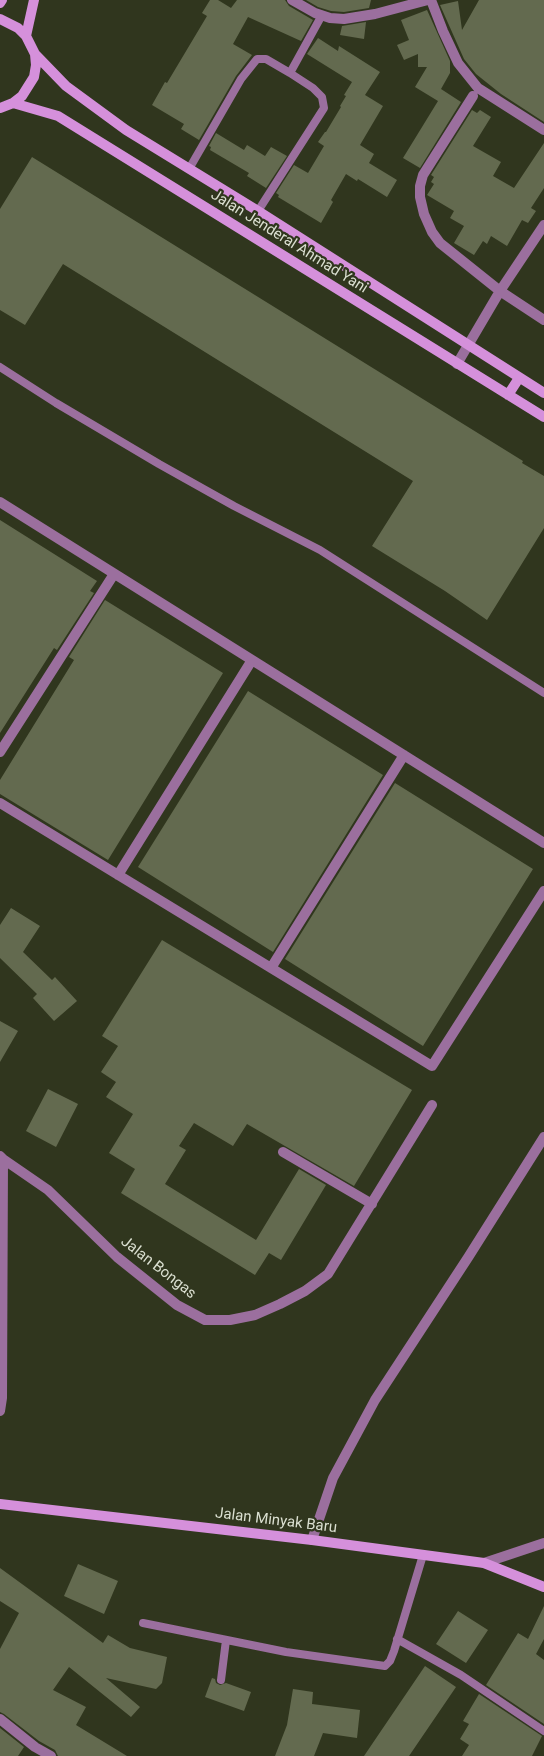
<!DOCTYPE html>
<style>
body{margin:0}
canvas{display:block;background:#30361e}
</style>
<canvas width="544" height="1756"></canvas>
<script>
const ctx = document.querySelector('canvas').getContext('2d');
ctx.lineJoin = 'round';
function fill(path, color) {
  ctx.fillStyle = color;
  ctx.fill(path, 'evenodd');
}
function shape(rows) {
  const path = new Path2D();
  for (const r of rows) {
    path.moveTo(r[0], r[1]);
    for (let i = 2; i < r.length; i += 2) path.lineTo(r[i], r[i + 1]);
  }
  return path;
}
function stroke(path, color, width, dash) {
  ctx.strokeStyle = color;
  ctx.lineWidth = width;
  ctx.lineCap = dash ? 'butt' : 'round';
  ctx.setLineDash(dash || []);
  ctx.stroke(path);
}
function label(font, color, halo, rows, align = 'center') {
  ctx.font = font + ' Roboto,sans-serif';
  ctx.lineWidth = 4.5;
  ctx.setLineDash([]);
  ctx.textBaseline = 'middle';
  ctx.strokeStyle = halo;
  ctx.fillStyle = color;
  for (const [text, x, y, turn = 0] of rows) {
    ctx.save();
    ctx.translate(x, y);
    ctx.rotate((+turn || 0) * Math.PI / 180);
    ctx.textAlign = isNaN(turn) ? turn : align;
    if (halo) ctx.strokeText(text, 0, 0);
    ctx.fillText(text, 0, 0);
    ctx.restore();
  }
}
const building = shape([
 [210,0,218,0,231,8,237,0,285,0,289,6,313,20,301,41,248,17,233,44,252,55,236,76,199,140,181,129,184,124,152,105,165,82,167,83,207,16,202,13],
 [306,0,371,0,369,8,344,12,331,11,318,7],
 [479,0,544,0,544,122,501,94,476,74,464,59,440,5,458,1,462,30],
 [427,10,450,61,450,73,441,89,461,102,420,168,403,158,438,101,415,87,427,67,418,67,418,54,404,60,397,45,409,40,401,20],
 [366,22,364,39,340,35,342,26],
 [318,38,338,51,339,46,380,72,365,95,383,106,360,145,374,154,369,163,397,180,387,197,358,179,357,181,346,174,331,200,333,202,321,223,278,197,279,195,276,193,294,165,308,173,324,146,318,142,325,132,326,132,341,107,340,106,346,96,344,95,352,82,307,54],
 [472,110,477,113,480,110,491,117,473,146,501,162,493,176,514,188,544,143,544,188,531,208,536,211,528,223,522,220,507,246,491,236,487,244,483,241,474,255,454,243,464,226,450,218,454,211,427,195,434,184,431,182,434,177,431,175],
 [216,133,244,150,247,145,265,156,271,147,287,156,266,188,247,176,249,173,210,150,211,147,209,146],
 [32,157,523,461,522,463,544,476,544,528,487,620,445,591,372,546,413,481,63,264,25,325,0,310,0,209],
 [0,520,97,581,90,591,94,593,57,650,54,648,0,733],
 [105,600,223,673,108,860,0,794,0,780,74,660,69,657],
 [248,691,383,775,273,952,138,867],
 [395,783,533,869,423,1046,285,959],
 [11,908,40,926,23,952,52,980,55,977,77,1001,54,1021,33,998,37,994,0,958,0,925],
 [162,940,412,1090,354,1186,247,1124,233,1146,194,1123,179,1146,186,1150,165,1184,256,1240,299,1169,326,1185,281,1260,269,1253,255,1275,121,1193,135,1169,109,1153,133,1114,106,1097,116,1082,101,1072,118,1046,102,1036],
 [0,1021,18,1031,0,1062],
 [48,1089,78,1104,56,1147,26,1131],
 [78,1564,118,1581,104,1614,64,1596],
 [0,1568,103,1643,108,1635,130,1648,167,1657,162,1683,156,1689,106,1678,140,1707,131,1717,69,1667,53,1690,86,1707,76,1725,127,1756,58,1756,55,1750,39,1741,4,1714,0,1712,0,1649,19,1613,0,1601],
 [544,1606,544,1639,536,1654,544,1660,544,1724,486,1685,518,1633,528,1639],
 [458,1611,488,1630,466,1663,436,1644],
 [425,1666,456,1687,409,1756,364,1756],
 [212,1678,215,1679,216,1683,220,1685,226,1683,251,1692,244,1711,205,1697],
 [293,1689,313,1692,312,1704,360,1710,357,1738,323,1733,314,1756,275,1756,287,1725],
 [479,1694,542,1736,532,1756,462,1756,469,1745,460,1739,469,1724,463,1721],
 [0,1728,24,1747,18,1756,0,1756]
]);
const lane = shape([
 [189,169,241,79,257,59,266,59,290,73],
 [258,211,324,108,322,97,313,88,290,73,322,15],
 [0,367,56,403,159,464,234,506,320,550,544,693],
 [143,1623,286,1652,385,1666,390,1661,394,1651,423,1555],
 [397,1639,461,1675,544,1731],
 [221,1680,226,1640]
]);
const street = shape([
 [292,0,315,13,330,18,344,19,375,14,428,0],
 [431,0,443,31,458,63,478,88,544,130],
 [473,96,423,175,420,186,420,197,424,214,432,232,440,243,500,291,544,320],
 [457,364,500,291,544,225],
 [0,502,544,843],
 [0,752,114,574],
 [0,803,432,1066,544,891],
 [118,875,252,660],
 [271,968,404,755],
 [283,1152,372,1204],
 [0,1156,3,1159,48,1190,117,1257,177,1305,205,1320,230,1320,255,1315,280,1304,305,1291,328,1274,432,1105],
 [0,1411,2,1398,3,1159],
 [312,1540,333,1478,375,1400,469,1256,544,1137],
 [484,1563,544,1543],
 [0,1719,35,1747,51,1756]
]);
const secondary = shape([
 [0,3,2,0],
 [0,19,18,28,26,36,35,54,36,65,34,77,22,96,13,103,0,108],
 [26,36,34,0],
 [35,54,66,86,126,130,258,211,544,393],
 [13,103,58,116,544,417],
 [508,395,519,378],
 [0,1504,312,1540,484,1563,544,1587]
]);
const streetNames = [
 ["Jalan Jenderal Ahmad Yani",289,242,32],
 ["Jalan Bongas",158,1268,38],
 ["Jalan Minyak Baru",276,1521,7]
];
fill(building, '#636a4f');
stroke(lane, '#9b6f9e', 8);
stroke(street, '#9b6f9e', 10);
stroke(secondary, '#d590db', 10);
label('15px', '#dadfd0', '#30361e', streetNames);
</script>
